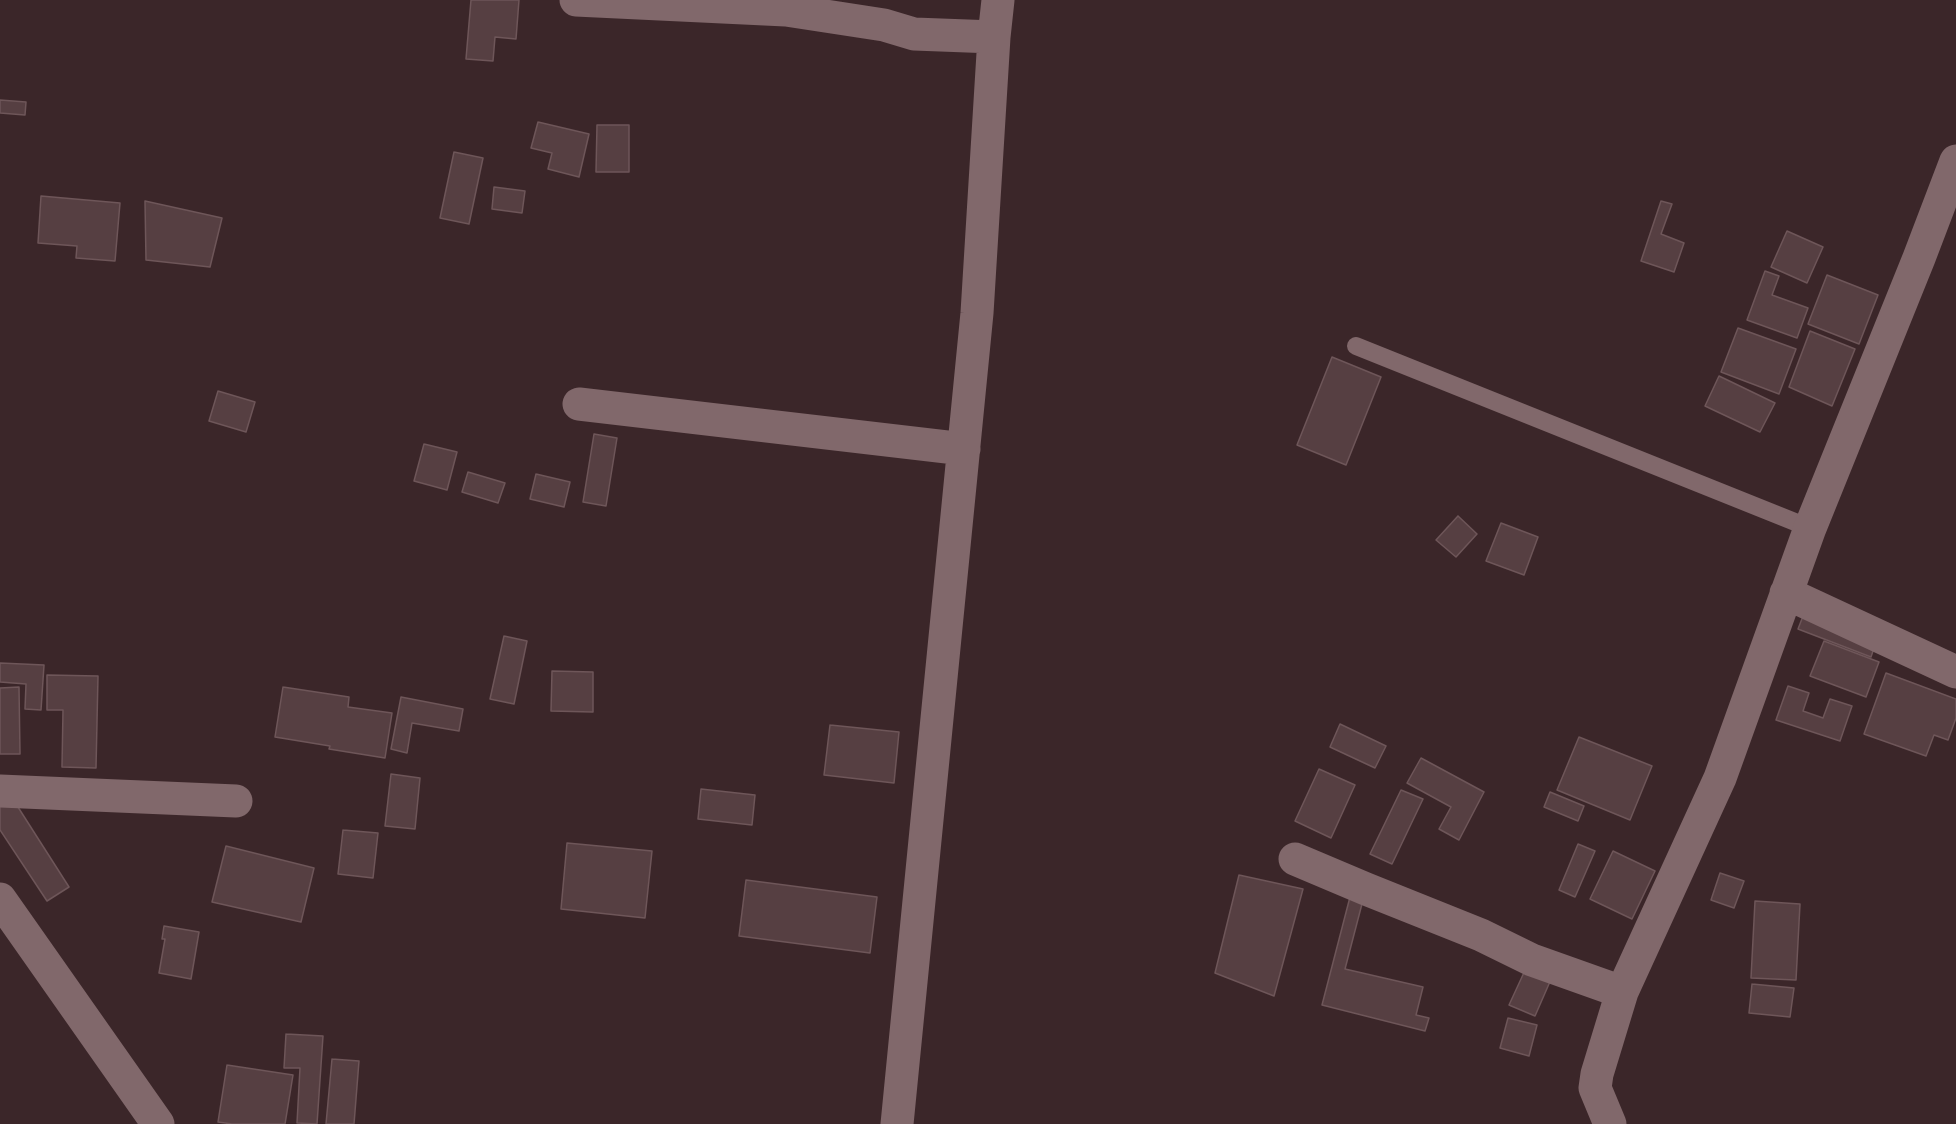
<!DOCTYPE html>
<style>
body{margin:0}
canvas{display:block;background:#3b2629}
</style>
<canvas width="1956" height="1124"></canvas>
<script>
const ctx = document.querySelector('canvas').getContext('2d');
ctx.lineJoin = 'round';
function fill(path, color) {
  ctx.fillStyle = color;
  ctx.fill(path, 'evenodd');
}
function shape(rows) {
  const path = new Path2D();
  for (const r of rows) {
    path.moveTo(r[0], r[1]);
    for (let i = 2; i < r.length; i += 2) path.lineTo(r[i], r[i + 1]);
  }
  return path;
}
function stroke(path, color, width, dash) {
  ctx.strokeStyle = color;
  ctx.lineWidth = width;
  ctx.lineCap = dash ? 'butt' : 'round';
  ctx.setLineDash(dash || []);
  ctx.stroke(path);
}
const building = shape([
 [471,0,519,0,516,39,495,37,493,61,466,59,471,0],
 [0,100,26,102,25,115,0,113,0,100],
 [538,122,589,134,579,177,548,169,552,153,531,148,538,122],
 [597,125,629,125,629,172,596,172,597,125],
 [454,152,483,158,469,224,440,218,454,152],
 [494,187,525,191,522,213,492,209,494,187],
 [41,196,120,203,115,261,76,258,77,246,38,243,41,196],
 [145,201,222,218,210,267,146,260,145,201],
 [1661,201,1672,204,1661,234,1684,243,1674,272,1641,261,1661,201],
 [1787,231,1823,247,1807,283,1771,267,1787,231],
 [1765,271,1779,276,1772,295,1808,308,1797,338,1747,320,1765,271],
 [1827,275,1878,295,1859,344,1808,324,1827,275],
 [1738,328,1796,349,1779,394,1721,372,1738,328],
 [1810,331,1855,349,1832,406,1789,387,1810,331],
 [1332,357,1381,377,1346,465,1297,445,1332,357],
 [1719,376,1775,403,1760,432,1705,406,1719,376],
 [218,391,255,402,246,432,209,421,218,391],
 [594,434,617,438,606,506,583,502,594,434],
 [424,444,457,452,447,490,414,481,424,444],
 [468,472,505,483,498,503,462,492,468,472],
 [536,474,570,482,564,507,530,499,536,474],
 [1458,516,1477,534,1456,557,1436,540,1458,516],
 [1501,523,1538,537,1524,575,1486,561,1501,523],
 [1805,611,1877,639,1871,657,1798,629,1805,611],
 [504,636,527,641,514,704,490,699,504,636],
 [1824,641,1879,662,1866,697,1810,676,1824,641],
 [0,663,44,665,41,710,25,709,26,684,0,682,0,663],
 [552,671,593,672,593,712,551,711,552,671],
 [1886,673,1956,699,1956,718,1948,740,1934,735,1926,756,1864,734,1886,673],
 [47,675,98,676,96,768,62,767,63,710,47,710,47,675],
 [1788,686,1809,693,1803,711,1823,718,1830,699,1852,706,1840,741,1776,720,1788,686],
 [19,687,20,754,0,754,0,688,19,687],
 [283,687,349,697,348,707,392,713,385,758,329,749,330,746,275,737,283,687],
 [401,697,463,709,459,731,412,723,407,753,391,749,401,697],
 [1340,724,1386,746,1375,768,1330,747,1340,724],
 [830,725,899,732,894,783,824,775,830,725],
 [1579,737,1652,766,1630,820,1557,790,1579,737],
 [1421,758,1484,792,1459,840,1439,829,1451,807,1407,783,1421,758],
 [1319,769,1355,785,1331,838,1295,821,1319,769],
 [391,774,420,778,415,829,385,826,391,774],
 [701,789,755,795,752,825,698,819,701,789],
 [1401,790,1423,799,1392,864,1370,854,1401,790],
 [1550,792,1584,806,1578,821,1544,807,1550,792],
 [9,793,69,887,47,901,0,830,0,799,9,793],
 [343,830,378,833,373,878,338,874,343,830],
 [567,843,652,851,645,918,561,909,567,843],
 [1578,844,1595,851,1575,897,1559,890,1578,844],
 [226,846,314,868,301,922,212,902,226,846],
 [1613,851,1655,871,1632,919,1590,899,1613,851],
 [1720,873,1744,881,1734,908,1711,900,1720,873],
 [1239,875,1303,889,1274,996,1215,973,1239,875],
 [746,880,877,897,870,953,739,936,746,880],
 [1350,897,1363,900,1345,969,1423,987,1416,1015,1429,1018,1425,1031,1322,1005,1350,897],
 [1755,901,1800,904,1796,980,1751,978,1755,901],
 [164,926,199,932,191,979,159,973,165,939,162,939,164,926],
 [1527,966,1552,977,1535,1016,1509,1005,1527,966],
 [1752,984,1794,988,1790,1017,1749,1013,1752,984],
 [1508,1018,1537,1025,1529,1056,1500,1048,1508,1018],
 [286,1034,323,1036,317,1124,297,1123,300,1068,284,1068,286,1034],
 [332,1059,359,1061,354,1124,326,1124,332,1059],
 [227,1065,293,1075,285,1124,232,1124,218,1122,227,1065]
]);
const service = shape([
 [1356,346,1810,528]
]);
const minor = shape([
 [576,0,786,10,884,25,914,34,994,37],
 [579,404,964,449],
 [1786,593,1956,672],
 [0,791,236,801],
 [1295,859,1366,889,1481,935,1532,960,1622,992],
 [0,899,158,1124],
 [897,1124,977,313,994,37,998,0],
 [1610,1124,1595,1088,1597,1074,1622,992,1720,778,1810,528,1919,258,1956,161]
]);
fill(building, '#563f42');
stroke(building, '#6e5659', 1.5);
stroke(service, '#81686b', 18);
stroke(minor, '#81686b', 33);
</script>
